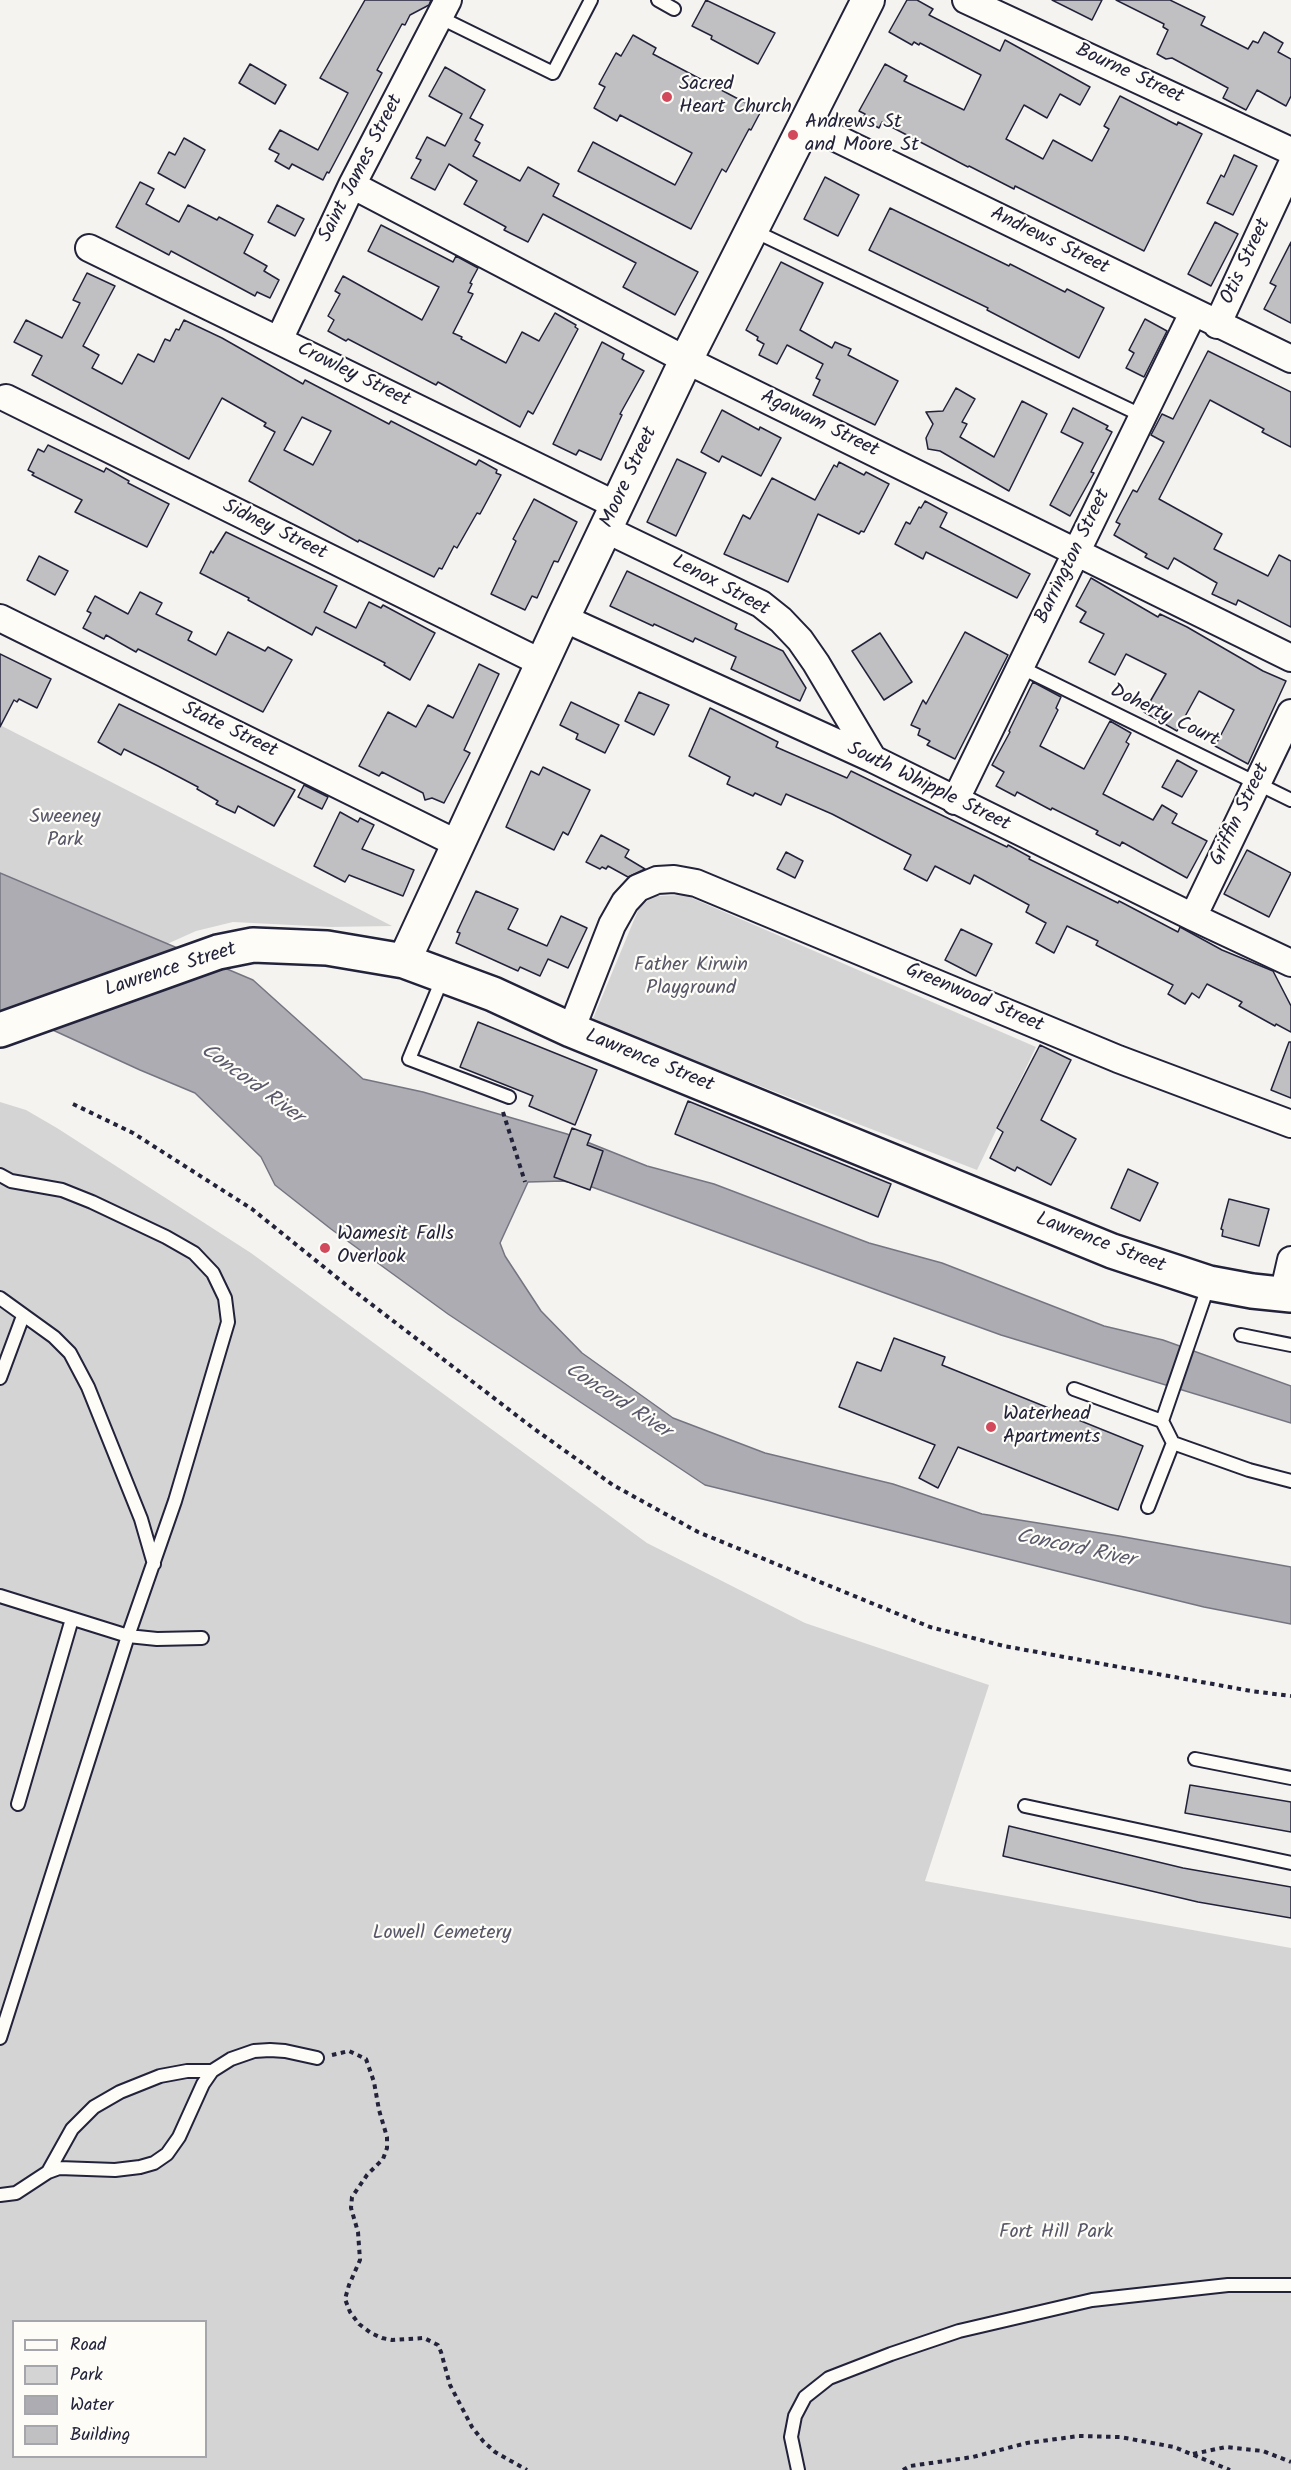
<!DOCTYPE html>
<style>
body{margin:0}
#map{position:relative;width:1291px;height:2470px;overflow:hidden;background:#f4f3ef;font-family:Kalam,sans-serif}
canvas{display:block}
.legend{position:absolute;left:12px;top:2320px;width:195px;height:138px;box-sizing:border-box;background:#fdfcf7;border:2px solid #a5a5ac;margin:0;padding:8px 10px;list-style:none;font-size:18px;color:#22223b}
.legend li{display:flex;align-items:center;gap:12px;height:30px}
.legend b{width:30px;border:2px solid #a5a5ac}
</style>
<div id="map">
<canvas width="1291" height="2470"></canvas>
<ul class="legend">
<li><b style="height:8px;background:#fdfcf7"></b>Road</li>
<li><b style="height:16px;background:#d5d4d5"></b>Park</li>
<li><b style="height:16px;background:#acacb2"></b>Water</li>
<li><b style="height:16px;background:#c0bfc2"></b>Building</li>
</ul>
</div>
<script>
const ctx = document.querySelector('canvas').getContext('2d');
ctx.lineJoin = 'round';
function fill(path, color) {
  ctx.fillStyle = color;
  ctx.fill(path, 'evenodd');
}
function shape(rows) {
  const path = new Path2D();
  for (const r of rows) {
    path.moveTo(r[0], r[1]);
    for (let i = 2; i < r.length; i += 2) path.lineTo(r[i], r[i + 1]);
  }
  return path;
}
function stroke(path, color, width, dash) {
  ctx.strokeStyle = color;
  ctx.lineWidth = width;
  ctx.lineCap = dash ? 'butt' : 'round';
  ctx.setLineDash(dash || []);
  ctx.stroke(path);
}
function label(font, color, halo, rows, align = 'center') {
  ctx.font = font + ' Kalam,sans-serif';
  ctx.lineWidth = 4.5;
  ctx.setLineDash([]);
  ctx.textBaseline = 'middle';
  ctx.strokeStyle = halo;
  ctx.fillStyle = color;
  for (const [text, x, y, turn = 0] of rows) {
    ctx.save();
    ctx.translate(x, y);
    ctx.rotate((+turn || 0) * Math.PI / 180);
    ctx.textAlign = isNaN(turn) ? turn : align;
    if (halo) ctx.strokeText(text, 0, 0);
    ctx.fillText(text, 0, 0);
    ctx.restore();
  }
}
const green = shape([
 [0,725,392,926,331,927,233,922,196,931,167,944,0,873],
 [685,895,1036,1047,977,1170,592,1021,639,908,653,896],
 [0,1102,26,1110,57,1128,251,1253,647,1543,805,1623,989,1685,925,1881,1291,1948,1291,2470,0,2470],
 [14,2322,206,2322,206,2456,14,2456]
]);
const water = shape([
 [0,873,253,980,363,1079,423,1092,567,1134,647,1166,714,1184,869,1243,942,1263,1104,1326,1163,1340,1291,1386,1291,1423,1001,1335,592,1187,563,1181,528,1182,500,1243,505,1256,541,1311,582,1353,673,1418,765,1453,893,1484,982,1514,1119,1536,1291,1567,1291,1624,1204,1607,705,1485,448,1314,331,1229,275,1185,261,1157,195,1093,140,1070,44,1026,0,1012,0,873]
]);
const building = shape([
 [365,0,431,0,429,5,410,15,405,25,402,24,377,70,382,73,329,173,327,172,323,180,292,164,289,169,275,161,279,154,269,149,280,130,318,150,348,93,320,78,365,0],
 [706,0,775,33,758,64,711,39,712,36,692,26,706,0],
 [907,0,917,0,933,9,929,15,1000,51,1005,40,1090,87,1080,105,1060,94,1047,118,1024,105,1006,139,1043,159,1053,140,1092,161,1109,129,1104,126,1120,96,1177,125,1178,122,1202,134,1144,251,1015,186,1014,189,969,166,968,167,882,122,879,128,863,119,865,114,859,111,885,64,907,76,904,81,964,110,981,75,920,43,919,45,914,42,912,45,889,32,907,0],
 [1052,0,1102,0,1092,20,1052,0],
 [1116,0,1170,0,1205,17,1201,25,1248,49,1253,41,1258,43,1264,32,1283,43,1278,52,1291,59,1291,96,1286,106,1257,90,1246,110,1223,98,1228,88,1172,58,1166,59,1157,54,1168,30,1163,27,1164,24,1116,0],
 [633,35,656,48,653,54,761,111,751,130,749,129,726,172,722,169,691,229,578,171,593,142,675,185,692,153,620,115,617,121,594,108,605,87,599,84,616,53,621,56,633,35],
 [250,64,286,85,275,104,239,83,250,64],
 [445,67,485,90,470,118,483,125,475,140,480,143,473,156,520,181,528,167,559,184,553,196,698,272,675,315,623,287,636,263,543,214,528,242,504,230,506,227,464,204,477,181,449,164,435,190,411,178,421,160,416,158,427,137,445,146,462,114,429,96,445,67],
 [184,138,205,150,185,188,158,173,169,152,175,155,184,138],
 [1234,155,1257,166,1233,215,1207,203,1221,175,1224,177,1234,155],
 [825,177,859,195,838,236,804,219,825,177],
 [140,182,154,189,146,204,179,222,188,205,217,220,219,217,253,235,244,253,267,266,264,271,279,280,270,298,257,292,255,296,171,251,169,255,116,227,140,182],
 [277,205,304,219,295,236,268,222,277,205],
 [890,208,1009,266,1010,264,1065,292,1067,289,1104,308,1079,358,987,310,988,308,869,250,890,208],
 [1215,222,1238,234,1211,286,1188,274,1215,222],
 [381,225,453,262,456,256,478,268,470,283,472,284,468,292,473,294,453,333,462,337,461,339,506,363,522,332,539,341,555,313,576,325,575,327,578,329,533,414,528,411,520,427,438,382,436,385,348,339,346,341,328,331,334,320,328,316,340,294,335,291,343,276,422,320,439,287,368,251,381,225],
 [1291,242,1291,323,1264,309,1276,286,1270,283,1291,242],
 [781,262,823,283,800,330,832,348,835,342,851,349,848,355,898,381,875,425,813,395,820,380,816,378,823,364,787,345,777,364,759,355,764,344,757,340,758,337,746,330,781,262],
 [87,273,115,286,83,346,99,355,92,368,122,384,138,354,154,362,165,339,170,341,176,329,179,330,184,320,222,338,303,384,305,380,389,424,391,421,476,465,479,460,497,470,496,473,501,475,480,514,477,513,457,548,454,546,442,569,439,568,434,577,359,540,358,542,249,481,275,432,264,426,266,423,222,398,189,459,32,375,42,356,14,342,26,320,62,338,80,303,73,300,87,273],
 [302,417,331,431,313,465,284,450,302,417],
 [1145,319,1167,331,1144,377,1126,368,1134,353,1129,350,1145,319],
 [602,342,624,354,622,359,644,371,620,414,622,415,601,460,579,450,576,455,553,444,602,342],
 [1208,351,1291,392,1291,447,1262,432,1264,429,1210,400,1159,499,1222,534,1214,549,1268,576,1279,555,1291,561,1291,627,1238,600,1236,605,1212,594,1217,583,1174,558,1168,569,1145,557,1147,554,1114,535,1120,524,1116,522,1133,490,1137,492,1164,442,1151,435,1162,414,1173,419,1208,351],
 [956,388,975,399,962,422,967,424,960,437,994,457,1022,401,1047,414,1009,491,940,451,928,449,926,438,933,424,926,412,943,411,956,388],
 [1073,408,1108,426,1106,429,1112,432,1091,472,1094,473,1070,516,1050,505,1083,443,1061,432,1073,408],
 [722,410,759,430,760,427,781,438,761,476,722,456,719,462,701,452,722,410],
 [48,445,104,472,106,468,129,481,128,483,169,504,147,547,75,512,82,500,32,475,34,473,28,470,38,449,44,452,48,445],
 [677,459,706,473,676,536,647,522,677,459],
 [839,462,864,475,866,472,889,484,864,532,861,531,859,534,818,514,788,582,724,554,743,515,750,519,772,478,815,500,834,465,837,467,839,462],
 [534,499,577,522,558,562,554,561,537,598,532,596,525,610,491,594,516,541,513,539,534,499],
 [925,501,947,513,940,527,1030,574,1017,598,926,552,923,559,895,544,906,522,910,524,919,507,921,508,925,501],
 [226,532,337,586,324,612,356,628,369,602,381,608,383,605,435,633,410,680,384,665,385,663,316,627,312,635,248,600,249,598,200,573,211,551,213,553,226,532],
 [39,556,68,571,55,595,27,580,39,556],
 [627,571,737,624,735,629,783,651,806,688,800,701,731,669,736,657,695,638,693,642,654,624,653,626,610,606,627,571],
 [1091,578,1158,617,1160,614,1187,627,1263,671,1286,681,1248,764,1215,746,1234,710,1199,691,1177,731,1144,712,1166,674,1126,654,1115,675,1089,662,1104,634,1080,622,1086,612,1076,606,1091,578],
 [140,592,162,603,156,614,192,632,188,640,216,655,228,632,265,651,268,647,292,660,263,712,138,649,136,652,106,635,104,639,83,628,91,613,87,611,95,596,128,614,140,592],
 [965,632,1008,655,955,759,927,745,930,741,918,735,920,729,911,725,923,700,926,704,965,632],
 [880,633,912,682,884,700,852,651,880,633],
 [0,654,51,679,37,708,19,699,17,702,14,700,0,727,0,654],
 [479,664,499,674,464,750,470,753,444,803,432,798,425,800,423,793,382,772,379,776,359,766,388,712,416,727,428,705,453,718,479,664],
 [1033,682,1061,697,1056,708,1058,710,1040,746,1084,769,1110,721,1131,733,1126,742,1129,744,1103,794,1153,820,1162,805,1177,814,1172,823,1207,841,1187,878,1122,842,1120,846,1096,834,1098,831,1052,808,1051,810,1017,792,1015,796,996,786,1004,772,992,765,1010,732,1009,731,1033,682],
 [639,692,669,705,654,735,625,721,639,692],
 [571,702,619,725,605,753,576,739,578,734,560,725,571,702],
 [119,704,295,790,274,826,238,806,235,813,216,804,218,801,197,789,198,787,158,766,124,749,121,755,98,742,119,704],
 [710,708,778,742,776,747,847,778,851,771,1007,847,1008,845,1030,857,1029,859,1118,903,1119,901,1178,932,1180,927,1222,950,1273,971,1291,1006,1291,1032,1276,1024,1275,1026,1239,1006,1242,1002,1207,984,1199,998,1192,993,1185,1004,1168,994,1173,985,1096,945,1098,941,1067,926,1054,953,1036,943,1046,923,1026,912,1029,905,974,875,970,884,935,866,927,881,904,869,911,855,832,814,786,794,781,805,755,793,753,796,727,784,730,777,689,756,710,708],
 [1177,760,1197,771,1182,797,1162,787,1177,760],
 [543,767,590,790,568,835,563,832,554,850,506,827,531,771,539,775,543,767],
 [304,785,328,797,322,809,298,797,304,785],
 [340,812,358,822,360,818,374,825,362,849,414,870,403,896,349,875,345,882,314,866,340,812],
 [601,835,629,850,625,857,645,869,628,877,608,866,606,869,602,867,600,869,586,862,601,835],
 [1247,850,1291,873,1269,917,1224,894,1247,850],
 [786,852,803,861,795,878,777,869,786,852],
 [476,891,518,909,508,929,547,946,561,916,587,928,568,968,548,959,540,976,520,967,518,971,456,943,460,933,457,932,476,891],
 [961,929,992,944,976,976,945,960,961,929],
 [478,1022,597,1070,575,1125,529,1106,533,1096,460,1067,478,1022],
 [1289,1042,1291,1042,1291,1098,1271,1090,1289,1042],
 [1040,1045,1071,1060,1041,1120,1076,1139,1051,1185,1017,1167,1015,1171,990,1158,1003,1132,997,1128,1040,1045],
 [688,1101,891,1184,878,1217,675,1134,688,1101],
 [572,1128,591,1135,587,1145,603,1151,590,1190,554,1177,572,1128],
 [1128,1169,1158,1183,1140,1221,1111,1208,1128,1169],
 [1229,1199,1269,1209,1259,1246,1222,1236,1223,1230,1221,1229,1229,1199],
 [894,1338,945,1357,942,1365,1143,1446,1118,1510,958,1447,938,1488,919,1478,935,1445,839,1407,857,1362,881,1371,894,1338],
 [1190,1785,1291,1802,1291,1832,1185,1813,1190,1785],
 [1009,1826,1183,1868,1291,1887,1291,1918,1198,1902,1003,1856,1009,1826]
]);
const path = shape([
 [73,1104,133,1133,252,1209,345,1284,533,1428,613,1485,698,1532,930,1627,1004,1646,1251,1691,1291,1696],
 [503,1112,525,1182],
 [332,2055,349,2051,366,2059,374,2082,379,2110,387,2137,387,2148,383,2159,367,2175,352,2197,351,2208,358,2232,360,2260,349,2285,345,2299,350,2312,359,2324,371,2333,382,2338,392,2340,424,2338,438,2345,441,2352,450,2385,472,2427,483,2441,495,2452,527,2470],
 [1193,2454,1226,2447,1263,2451,1291,2462],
 [903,2470,910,2466,973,2457,1027,2443,1079,2436,1120,2437,1174,2447,1230,2470]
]);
const service = shape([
 [658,0,674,9],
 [439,17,553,73,591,0],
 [752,230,1143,416],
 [1020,667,1291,800],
 [443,977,409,1059,509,1097],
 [0,1175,11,1181,62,1190,92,1202,166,1237,194,1253,213,1273,225,1298,228,1322,175,1501,128,1636,0,1596],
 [0,1298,54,1337,70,1353,88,1387,141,1519,154,1564],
 [1241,1335,1291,1345],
 [0,1378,23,1316],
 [1074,1389,1162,1421,1173,1443,1249,1470,1291,1481],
 [1162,1421,1209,1284],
 [1148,1507,1173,1443],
 [1195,1759,1291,1778],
 [18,1804,72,1619],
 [1025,1806,1291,1863],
 [0,2038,128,1636,157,1639,202,1638],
 [48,2172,59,2168,115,2170,140,2167,154,2163,167,2154,179,2137,203,2084,212,2071,231,2059,254,2051,270,2050,285,2051,317,2058],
 [0,2195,16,2193,48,2172,72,2129,94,2107,120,2092,160,2076,187,2071,212,2071],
 [798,2470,791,2437,795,2416,805,2397,829,2378,891,2354,959,2331,1092,2300,1228,2285,1291,2285]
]);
const minor = shape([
 [966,0,1291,151],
 [807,124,1291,359],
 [352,185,686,360,1291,658],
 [89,248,616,505],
 [1217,325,1291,166],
 [279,340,352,185,448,0],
 [6,398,542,663],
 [605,529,761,604,781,620,800,640,816,663,873,759],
 [0,618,458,844],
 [563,618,873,759,1193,917,1291,963],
 [955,801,1193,313],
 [1193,917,1291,713],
 [571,1030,612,925,625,902,638,888,657,880,674,879,696,883,1118,1059,1291,1124],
 [1283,1295,1291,1260]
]);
const tertiary = shape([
 [404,961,563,618,686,360,868,0]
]);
const secondary = shape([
 [0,1030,218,952,253,945,327,948,404,961,493,994,571,1030,1112,1251,1209,1283,1252,1291,1291,1295]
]);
const markers = [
 [667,97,6,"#d1495b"],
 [793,135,6,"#d1495b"],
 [325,1248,6,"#d1495b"],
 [991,1427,6,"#d1495b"]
];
const streetNames = [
 ["Bourne Street",1129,75,25],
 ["Saint James Street",362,169,-63],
 ["Andrews Street",1049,242,26],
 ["Otis Street",1247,262,-65],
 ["Crowley Street",353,376,26],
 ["Agawam Street",819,425,26],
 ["Moore Street",630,478,-65],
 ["Sidney Street",274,531,26],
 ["Barrington Street",1074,557,-64],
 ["Lenox Street",720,587,28],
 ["Doherty Court",1164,717,26],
 ["State Street",229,731,26],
 ["South Whipple Street",928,788,26],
 ["Griffin Street",1241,815,-64],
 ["Lawrence Street",171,971,-18],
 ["Greenwood Street",974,999,23],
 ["Lawrence Street",649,1062,22],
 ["Lawrence Street",1100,1244,21]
];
const poiNames = [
 ["Sacred",679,86],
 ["Heart Church",679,109],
 ["Andrews St",805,124],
 ["and Moore St",805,147],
 ["Wamesit Falls",337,1236],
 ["Overlook",337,1259],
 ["Waterhead",1003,1416],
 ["Apartments",1003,1439]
];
const parkNames = [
 ["Sweeney",65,819],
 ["Park",65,842],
 ["Father Kirwin",691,967],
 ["Playground",691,990],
 ["Lowell Cemetery",442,1935],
 ["Fort Hill Park",1056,2234]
];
const waterNames = [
 ["Concord River",251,1085,36],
 ["Concord River",617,1402,33],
 ["Concord River",1075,1550,12]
];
fill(green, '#d5d4d5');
fill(water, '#acacb2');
stroke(water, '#757582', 1.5);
fill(building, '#c0bfc2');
stroke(building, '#22223b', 1.5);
stroke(service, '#22223b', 16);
stroke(minor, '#22223b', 30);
stroke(tertiary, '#22223b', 36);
stroke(secondary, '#22223b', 38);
stroke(path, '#22223b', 4, [4.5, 4.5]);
stroke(service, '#fdfcf7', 12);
stroke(minor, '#fdfcf7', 26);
stroke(tertiary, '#fdfcf7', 32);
stroke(secondary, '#fdfcf7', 33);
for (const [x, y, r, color] of markers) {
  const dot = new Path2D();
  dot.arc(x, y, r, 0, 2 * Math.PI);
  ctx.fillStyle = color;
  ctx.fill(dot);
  stroke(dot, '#fdfcf7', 2);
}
label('20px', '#22223b', '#fdfcf7', streetNames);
label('20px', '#22223b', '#fdfcf7', poiNames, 'left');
label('20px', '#585769', '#fdfcf7', parkNames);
label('italic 21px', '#59596b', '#fdfcf7', waterNames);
</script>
